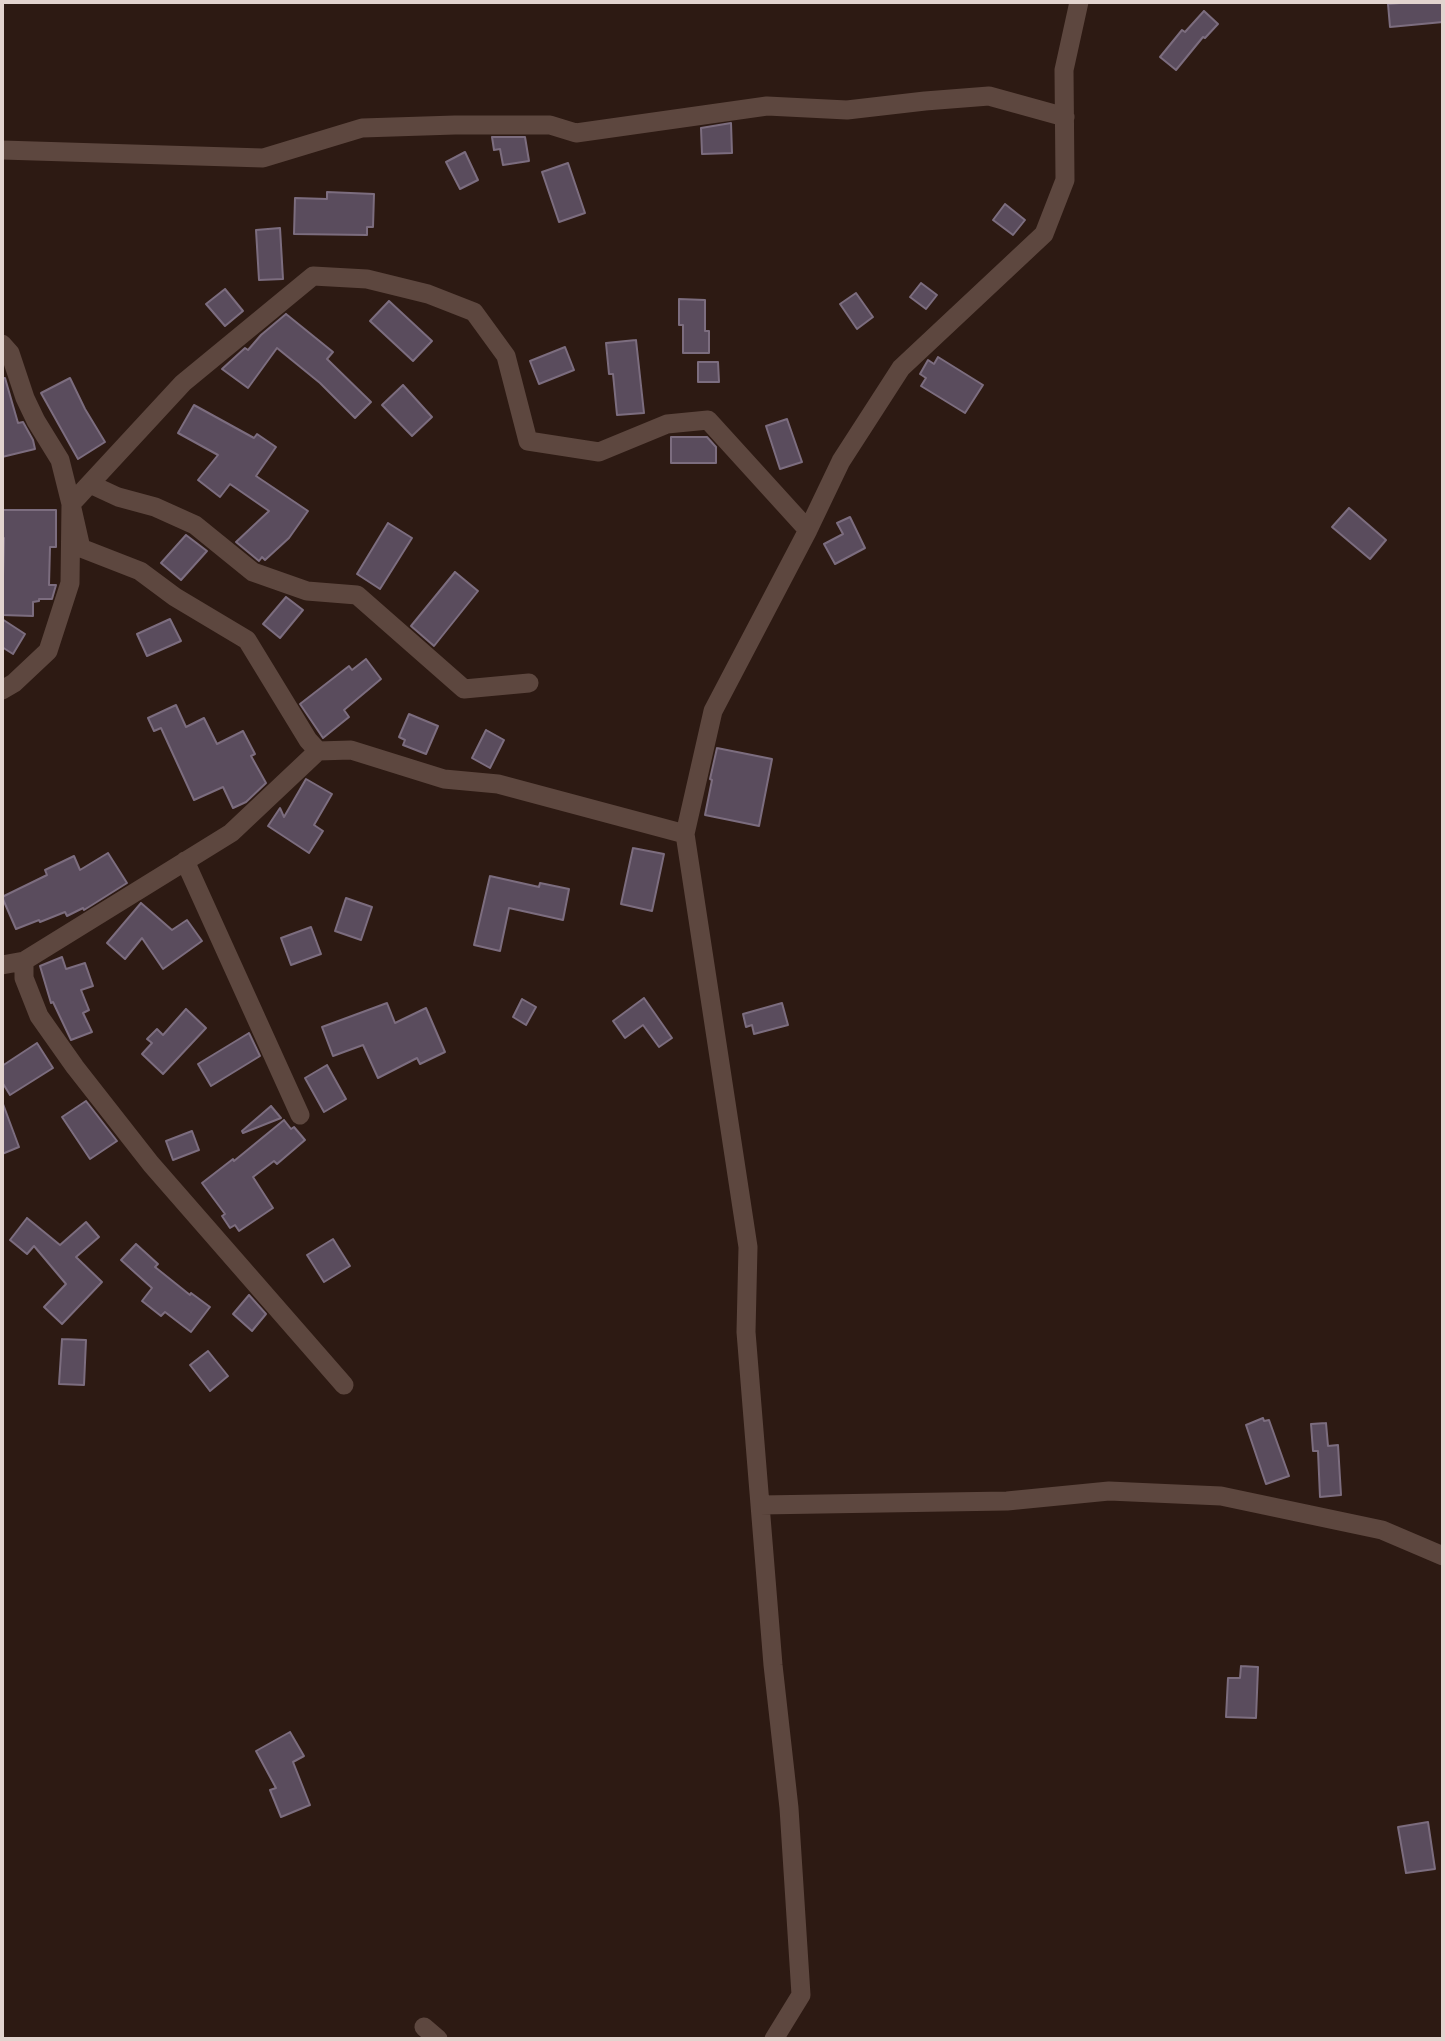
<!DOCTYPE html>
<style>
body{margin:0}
#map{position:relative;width:1445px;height:2041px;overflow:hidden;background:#2d1a13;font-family:"Nunito Sans",sans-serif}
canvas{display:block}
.frame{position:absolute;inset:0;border:4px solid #e2d4cf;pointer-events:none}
</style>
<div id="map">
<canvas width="1445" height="2041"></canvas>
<div class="frame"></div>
</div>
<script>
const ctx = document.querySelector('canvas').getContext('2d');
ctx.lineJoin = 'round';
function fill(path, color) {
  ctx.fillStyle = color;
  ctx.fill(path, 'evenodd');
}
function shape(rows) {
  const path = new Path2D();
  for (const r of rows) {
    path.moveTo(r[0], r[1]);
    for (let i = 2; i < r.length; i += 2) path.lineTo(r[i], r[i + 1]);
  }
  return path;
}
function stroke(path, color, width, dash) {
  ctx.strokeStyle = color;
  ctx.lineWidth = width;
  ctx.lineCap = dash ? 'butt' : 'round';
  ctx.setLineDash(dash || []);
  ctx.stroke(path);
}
const building = shape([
 [1412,2,1443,2,1443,22,1390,27,1388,4,1412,2],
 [1204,11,1218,24,1205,38,1203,37,1176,70,1160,57,1182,30,1185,32,1204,11],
 [731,123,732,153,702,154,701,128,731,123],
 [492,137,525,137,529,161,503,165,500,149,494,150,492,137],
 [465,152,478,180,460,189,446,162,465,152],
 [568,163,585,213,559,222,542,172,568,163],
 [327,192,374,194,373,227,367,227,367,235,294,234,295,198,327,199,327,192],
 [1005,204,1025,220,1013,235,993,220,1005,204],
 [280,228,283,279,259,280,256,230,280,228],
 [921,283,937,295,926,309,910,297,921,283],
 [225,289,243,311,225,326,206,304,225,289],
 [856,293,873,317,857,329,840,304,856,293],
 [679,299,705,300,705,331,709,331,709,353,683,353,683,325,679,325,679,299],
 [389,301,432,341,413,361,370,321,389,301],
 [286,314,333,352,327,359,371,402,355,418,320,383,277,348,248,388,222,369,245,348,248,350,261,335,286,314],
 [636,340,644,413,617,415,613,374,609,374,606,343,636,340],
 [565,347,574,370,539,384,530,361,565,347],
 [938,357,983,385,965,413,921,386,926,378,920,374,928,360,934,364,938,357],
 [698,362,718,362,719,382,698,382,698,362],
 [2,378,5,378,18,423,23,422,33,440,35,449,2,457,2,378],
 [70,378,85,409,105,442,78,459,41,393,70,378],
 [403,385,432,417,412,436,382,405,403,385],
 [194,405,254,438,257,434,276,447,256,476,308,511,289,538,265,560,262,557,259,561,236,542,269,511,230,484,220,497,198,480,218,455,178,433,194,405],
 [787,419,802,462,780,469,766,426,787,419],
 [671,437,707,437,716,447,716,463,671,463,671,437],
 [1349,508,1386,540,1370,559,1332,527,1349,508],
 [2,510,56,510,56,547,50,547,49,585,56,585,52,599,39,599,39,601,33,602,33,616,2,615,4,538,2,538,2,510],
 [850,517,865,548,835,564,824,544,843,534,837,523,850,517],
 [388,523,412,538,380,589,357,574,388,523],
 [186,535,207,551,181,580,161,563,186,535],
 [455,572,478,591,434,646,411,626,455,572],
 [286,597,303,610,280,638,263,624,286,597],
 [2,619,25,634,13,654,2,647,2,619],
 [170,619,181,641,147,656,137,634,170,619],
 [366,659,381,679,344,710,349,717,323,738,300,704,349,666,352,670,366,659],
 [176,705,186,727,204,718,217,744,243,731,255,754,251,756,266,783,246,802,233,808,223,787,194,800,161,728,154,731,148,718,176,705],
 [409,714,438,726,426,754,403,745,405,740,399,737,409,714],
 [486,730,504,740,490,768,472,758,486,730],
 [717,748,772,759,759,826,705,815,712,780,710,779,717,748],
 [306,779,332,794,314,825,323,831,309,853,268,826,280,808,284,817,306,779],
 [633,848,664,854,652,911,621,904,633,848],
 [108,853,127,883,84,910,83,908,67,916,65,912,40,922,39,920,16,929,2,897,47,875,45,870,74,856,80,870,108,853],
 [490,876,539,887,540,883,569,889,563,920,509,908,500,951,474,945,490,876],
 [346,898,372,907,361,940,335,931,346,898],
 [141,903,172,930,187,920,202,941,163,969,142,938,125,959,107,943,141,903],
 [311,927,321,954,291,965,281,938,311,927],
 [62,957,66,969,85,963,93,986,81,990,89,1010,83,1013,92,1032,71,1040,53,1002,51,1003,40,966,62,957],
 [644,998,672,1038,659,1047,643,1025,625,1038,613,1021,644,998],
 [522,999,536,1007,526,1025,513,1017,522,999],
 [387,1003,395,1023,426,1008,445,1052,420,1064,417,1058,378,1078,363,1045,333,1056,322,1027,387,1003],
 [782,1003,788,1025,754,1034,752,1025,746,1027,743,1014,782,1003],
 [186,1009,206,1028,163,1074,142,1054,152,1043,147,1039,157,1029,163,1035,186,1009],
 [249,1033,260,1056,211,1086,198,1064,249,1033],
 [37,1043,53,1068,10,1095,2,1082,2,1066,37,1043],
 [327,1065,346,1099,324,1112,305,1078,327,1065],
 [86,1101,117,1141,90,1159,62,1117,86,1101],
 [3,1104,19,1147,2,1154,2,1105,3,1104],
 [271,1106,281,1118,243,1133,242,1131,271,1106],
 [284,1120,291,1129,294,1127,305,1140,277,1164,274,1161,253,1177,273,1208,239,1231,235,1225,230,1228,222,1216,225,1214,202,1183,233,1159,234,1161,284,1120],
 [192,1131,199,1150,173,1160,166,1141,192,1131],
 [27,1218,60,1245,86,1222,99,1237,76,1257,102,1282,62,1324,44,1307,66,1284,34,1246,27,1254,10,1240,27,1218],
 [333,1239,350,1266,324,1282,307,1255,333,1239],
 [136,1244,158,1264,155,1267,190,1295,191,1293,210,1307,191,1332,165,1312,161,1316,142,1301,152,1288,121,1260,136,1244],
 [249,1295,266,1314,252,1331,233,1314,249,1295],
 [62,1339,86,1340,84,1385,59,1384,62,1339],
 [208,1351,228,1376,210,1391,190,1365,208,1351],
 [1263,1418,1264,1421,1269,1420,1289,1476,1266,1484,1246,1425,1263,1418],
 [1326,1423,1328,1446,1338,1445,1341,1495,1320,1497,1318,1451,1313,1451,1311,1424,1326,1423],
 [1241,1666,1258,1667,1256,1718,1226,1717,1228,1678,1240,1678,1241,1666],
 [290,1732,304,1756,293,1762,310,1805,281,1817,270,1790,276,1788,256,1751,290,1732],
 [1428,1822,1435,1869,1406,1873,1398,1827,1428,1822]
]);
const street = shape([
 [2,150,263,158,362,128,455,125,550,125,576,133,767,106,847,110,925,101,989,96,1065,117],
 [2,344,10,353,25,398,36,421,60,460,71,504,70,583,48,651,14,683,2,690],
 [90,484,118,497,155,507,195,525,253,572,307,591,357,595,464,689,529,683],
 [685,834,498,784,444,779,351,750,318,751,308,740,247,640,175,597,140,571,81,548,71,504,183,383,313,276,367,279,428,294,474,312,506,356,528,441,599,452,667,424,708,420,808,530],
 [185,861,300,1115],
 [24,961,24,978,39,1016,75,1067,151,1164,344,1385],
 [2,965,24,961,231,833,318,751],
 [760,1505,1007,1501,1109,1491,1221,1496,1382,1530,1443,1556],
 [424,2027,438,2039],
 [774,2039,801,1995,789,1808,773,1665,746,1332,748,1247,685,834,713,711,808,530,841,461,901,368,1044,234,1065,180,1064,70,1079,2]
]);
fill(building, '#5a4c5d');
stroke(building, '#7c6d7f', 2);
stroke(street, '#5d473f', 19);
</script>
